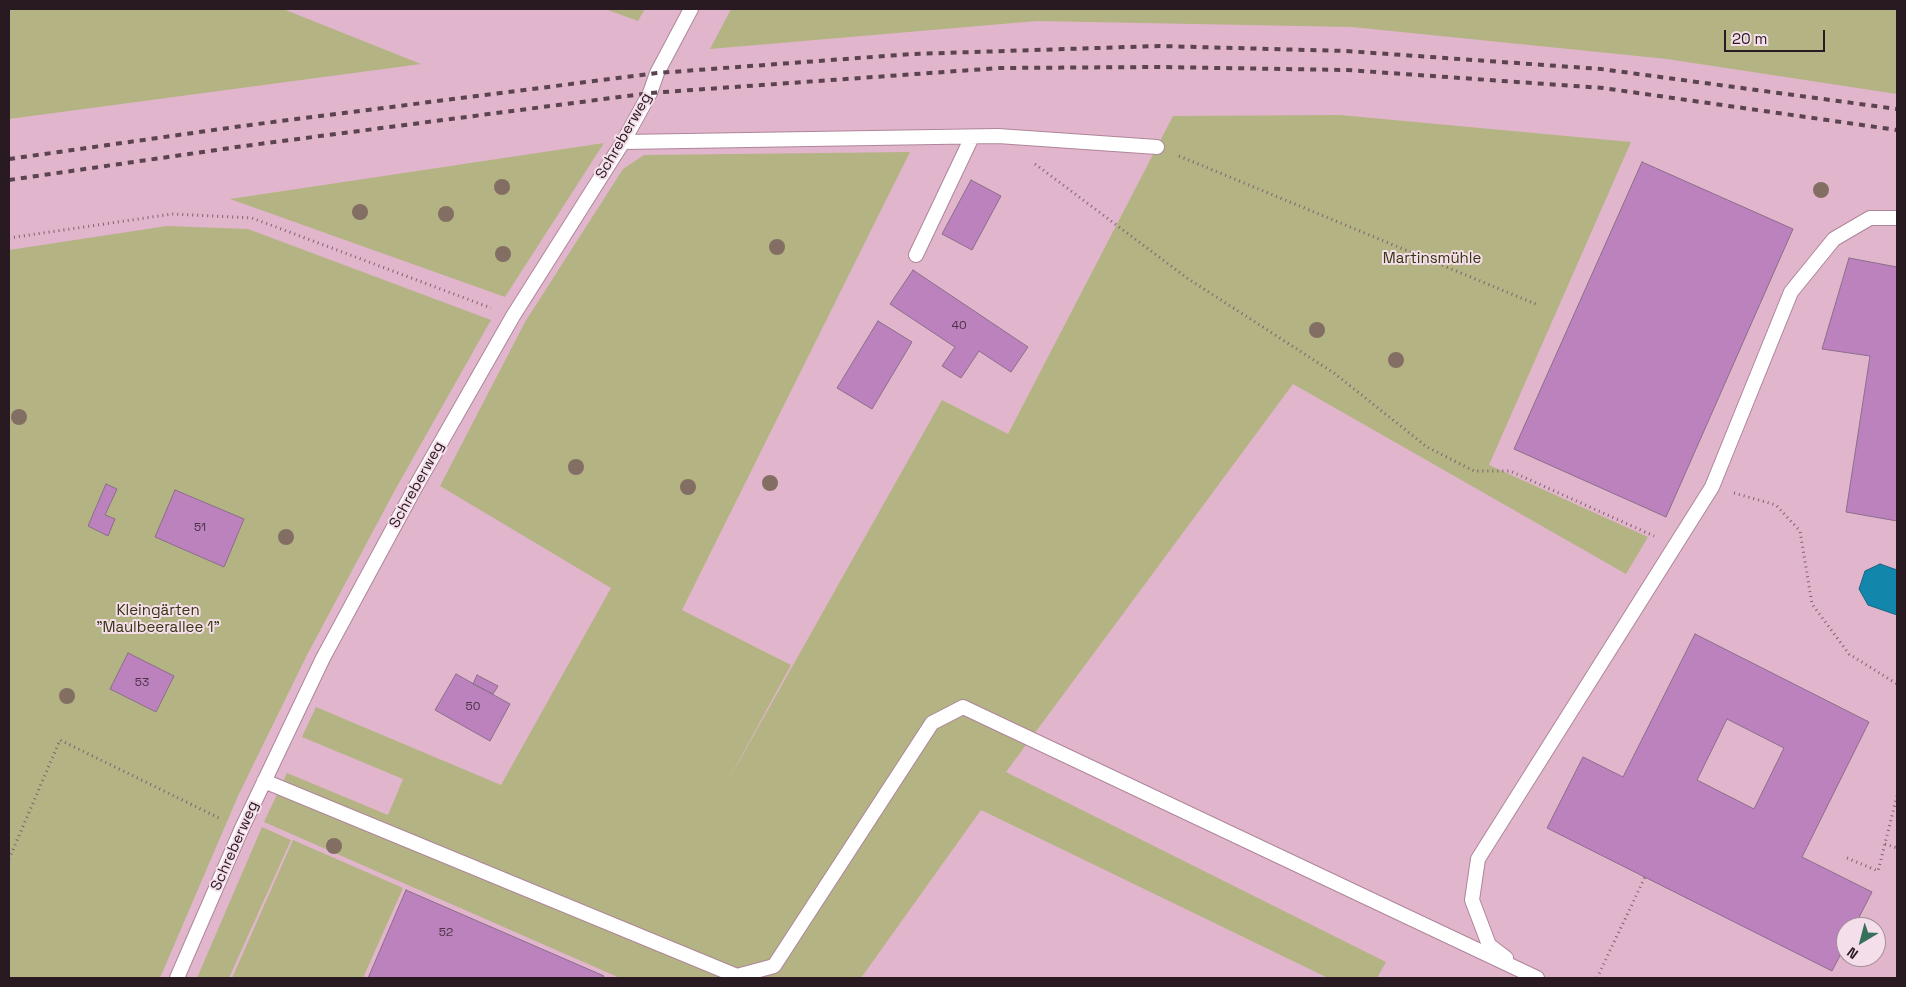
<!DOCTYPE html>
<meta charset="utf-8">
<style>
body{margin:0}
#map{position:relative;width:1906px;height:987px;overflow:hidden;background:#e1b6cc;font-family:"Space Grotesk",sans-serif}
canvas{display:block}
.frame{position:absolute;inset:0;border:10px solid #291921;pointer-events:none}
.north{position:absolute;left:1836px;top:917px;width:50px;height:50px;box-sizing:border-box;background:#f4dee9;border:1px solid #a38f99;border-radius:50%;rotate:217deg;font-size:14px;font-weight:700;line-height:20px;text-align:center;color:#291921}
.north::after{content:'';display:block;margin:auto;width:18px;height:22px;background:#35705a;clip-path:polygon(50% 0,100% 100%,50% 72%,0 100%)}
.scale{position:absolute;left:1724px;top:30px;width:101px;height:22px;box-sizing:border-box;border:2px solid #291921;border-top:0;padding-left:6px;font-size:15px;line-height:18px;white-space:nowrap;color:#291921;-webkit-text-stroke:4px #f4dee9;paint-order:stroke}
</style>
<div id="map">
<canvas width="1906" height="987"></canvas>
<div class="frame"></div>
<div class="north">N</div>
<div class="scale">20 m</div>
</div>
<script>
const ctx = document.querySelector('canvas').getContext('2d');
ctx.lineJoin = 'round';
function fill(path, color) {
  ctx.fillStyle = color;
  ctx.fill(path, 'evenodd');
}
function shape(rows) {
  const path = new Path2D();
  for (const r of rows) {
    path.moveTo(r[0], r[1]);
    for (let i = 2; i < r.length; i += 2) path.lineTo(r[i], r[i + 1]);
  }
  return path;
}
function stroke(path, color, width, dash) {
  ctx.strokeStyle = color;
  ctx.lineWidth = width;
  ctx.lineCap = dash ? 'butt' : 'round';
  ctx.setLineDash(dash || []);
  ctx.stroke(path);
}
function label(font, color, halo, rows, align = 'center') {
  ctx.font = font + ' "Space Grotesk",sans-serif';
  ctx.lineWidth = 4;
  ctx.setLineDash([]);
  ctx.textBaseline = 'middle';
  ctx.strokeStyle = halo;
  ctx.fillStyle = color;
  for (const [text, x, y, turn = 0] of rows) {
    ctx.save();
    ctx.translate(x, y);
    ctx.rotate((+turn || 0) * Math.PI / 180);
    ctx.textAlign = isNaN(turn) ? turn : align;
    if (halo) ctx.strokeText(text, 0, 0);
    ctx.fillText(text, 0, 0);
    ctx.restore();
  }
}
const green = shape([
 [9,9,283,9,421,64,9,119],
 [605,9,645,9,638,21],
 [731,9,1897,9,1897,94,1667,59,1352,27,1037,21,710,49],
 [1340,115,1631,142,1489,465,1648,537,1626,574,1293,384,1006,772,1386,962,1377,978,1328,978,981,810,861,978,620,978,264,822,287,773,388,815,403,779,302,737,316,707,501,785,611,588,440,486,525,322,623,169,644,155,910,152,682,610,791,665,724,788,942,400,1008,434,1173,116],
 [604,143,505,297,230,199],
 [167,226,248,229,491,320,395,490,306,657,238,796,160,978,9,978,9,250],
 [262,827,291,840,229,978,197,978],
 [293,840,403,888,363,978,232,978]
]);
const water = shape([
 [1880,564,1897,570,1897,615,1868,605,1859,589,1865,571,1880,564]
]);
const building = shape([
 [1642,162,1793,229,1666,517,1514,449,1642,162],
 [971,180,1001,196,972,250,942,234,971,180],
 [1849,258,1897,267,1897,521,1846,512,1870,356,1822,349,1849,258],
 [913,270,1028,347,1011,372,979,351,961,378,942,366,955,347,890,304,913,270],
 [878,321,912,342,872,409,837,388,878,321],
 [106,484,117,489,105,515,115,519,108,536,88,526,106,484],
 [175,490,244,519,224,567,155,537,175,490],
 [1695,634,1869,722,1802,857,1872,892,1854,927,1846,927,1846,944,1832,971,1547,828,1583,757,1623,777,1695,634],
 [1727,719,1784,748,1754,809,1697,780,1727,719],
 [128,653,174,676,156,712,110,689,128,653],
 [456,674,510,704,490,741,435,710,456,674],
 [477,675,498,686,493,694,473,684,477,675],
 [406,890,604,976,603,978,368,978,406,890]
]);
const path = shape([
 [1179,156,1538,305],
 [1035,164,1187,278,1334,373,1427,447,1474,471,1510,471,1654,536],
 [9,238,172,214,252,218,491,308],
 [1734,493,1776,505,1800,531,1812,604,1849,654,1897,684],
 [1885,844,1897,848],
 [1847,858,1878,871,1897,796],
 [9,859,60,740,219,818],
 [1597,978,1645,877]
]);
const lane = shape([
 [623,142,998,136,1157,147],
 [916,255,972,137],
 [264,781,737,976,774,966,932,723,963,707,1537,978],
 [1506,958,1489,945,1472,900,1478,859,1712,487,1791,292,1834,239,1870,218,1897,218],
 [177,978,242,828,323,658,416,486,513,316,623,142,650,93,657,73,691,9]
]);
const rail = shape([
 [9,159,242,126,657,73,912,54,1159,46,1346,51,1601,69,1897,109],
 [9,180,244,146,650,93,1000,68,1159,67,1347,70,1603,88,1897,130]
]);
const trees = [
 [502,187],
 [1821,190],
 [360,212],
 [446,214],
 [777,247],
 [503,254],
 [1317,330],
 [1396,360],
 [19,417],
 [576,467],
 [770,483],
 [688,487],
 [286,537],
 [67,696],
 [334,846]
];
const numberNames = [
 ["40",959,326],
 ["51",200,528],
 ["53",142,683],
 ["50",473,707],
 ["52",446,933]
];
const streetNames = [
 ["Schreberweg",624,136,-60],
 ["Schreberweg",417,485,-61],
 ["Schreberweg",235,846,-66]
];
const parkNames = [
 ["Martinsmühle",1432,259],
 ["Kleingärten",158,611],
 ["\"Maulbeerallee 1\"",158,628]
];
fill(green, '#b4b383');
fill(water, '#1286ab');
stroke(water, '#196582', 1);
fill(building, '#bc82bd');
stroke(building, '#8b6d8b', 1);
stroke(lane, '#ae859a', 16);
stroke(path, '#7e6170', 3, [1, 4]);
stroke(lane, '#fff', 14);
stroke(rail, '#5b4450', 4, [6, 6]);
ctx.fillStyle = '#836e64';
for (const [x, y] of trees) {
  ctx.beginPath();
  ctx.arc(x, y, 8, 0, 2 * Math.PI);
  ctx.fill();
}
label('12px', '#4e3348', null, numberNames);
label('15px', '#291921', '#f4dee9', streetNames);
label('15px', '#36340f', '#f4dee9', parkNames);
</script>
